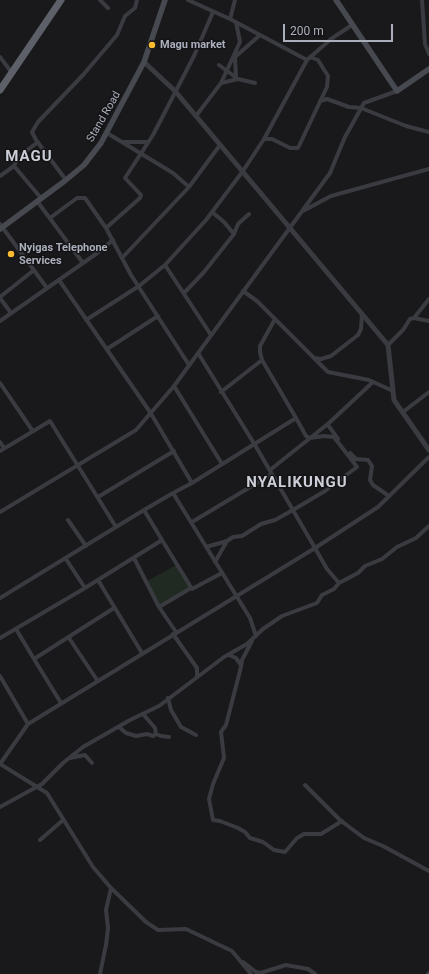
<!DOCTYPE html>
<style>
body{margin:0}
#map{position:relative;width:429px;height:974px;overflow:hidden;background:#19191b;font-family:Roboto,sans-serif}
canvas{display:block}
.scale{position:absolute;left:283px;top:24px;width:110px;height:18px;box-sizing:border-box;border:2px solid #abafbb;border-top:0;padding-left:5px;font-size:12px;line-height:14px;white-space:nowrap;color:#abafbb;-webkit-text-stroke:3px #141416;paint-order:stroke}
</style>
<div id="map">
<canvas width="429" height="974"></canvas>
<div class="scale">200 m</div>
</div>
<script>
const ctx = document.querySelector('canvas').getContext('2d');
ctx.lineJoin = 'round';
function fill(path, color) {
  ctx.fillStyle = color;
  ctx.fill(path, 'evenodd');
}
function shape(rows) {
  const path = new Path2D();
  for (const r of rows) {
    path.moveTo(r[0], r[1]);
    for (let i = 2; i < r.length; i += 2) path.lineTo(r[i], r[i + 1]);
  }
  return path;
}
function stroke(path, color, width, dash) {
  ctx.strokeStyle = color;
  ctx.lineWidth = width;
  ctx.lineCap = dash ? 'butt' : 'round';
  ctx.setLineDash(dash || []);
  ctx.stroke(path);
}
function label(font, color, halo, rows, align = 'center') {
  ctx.font = font + ' Roboto,sans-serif';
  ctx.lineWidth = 3;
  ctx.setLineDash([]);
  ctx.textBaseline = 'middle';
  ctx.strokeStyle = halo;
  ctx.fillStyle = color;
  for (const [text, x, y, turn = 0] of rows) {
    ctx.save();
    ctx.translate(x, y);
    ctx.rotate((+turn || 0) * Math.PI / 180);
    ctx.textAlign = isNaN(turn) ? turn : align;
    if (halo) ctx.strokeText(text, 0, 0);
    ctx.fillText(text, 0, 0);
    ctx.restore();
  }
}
const green = shape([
 [176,565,191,588,160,605,147,581]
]);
const minor = shape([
 [100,0,108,8],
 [188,0,230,19,307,60],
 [422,0,425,44,429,54],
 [230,19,235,0],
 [0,57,12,73],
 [219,65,238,79,255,83],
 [236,78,235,57,260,35],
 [221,83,238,79],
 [320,101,327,99,349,107,361,108,406,126,429,132],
 [196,116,221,83,240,42,236,22],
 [107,133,173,173,189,187],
 [264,139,272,139,290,148,298,148,327,87,328,76,318,60,310,57],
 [122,142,148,142],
 [14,166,16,161,22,154,38,142],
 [0,176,14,166,41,198],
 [66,180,36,140,32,132,38,122,83,75,117,35,125,16,135,8,137,0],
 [37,201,83,263],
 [303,211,331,196,429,169],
 [50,218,77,198,85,198,106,228,131,275,189,365],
 [0,224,47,288],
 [106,228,140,198,141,195,125,178,153,135,194,56,213,12],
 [234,234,238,224,249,214],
 [122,258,189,187,220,145],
 [165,265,211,335],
 [59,280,150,412,192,483],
 [243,291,257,301,328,372,369,380,393,391],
 [184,293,204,272,234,234,224,222,212,212],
 [0,297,34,270],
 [0,298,11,313],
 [414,318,429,299],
 [86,320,139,286,165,265,206,220,243,171,264,139,307,60,331,39,352,25],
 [0,321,96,254,113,240],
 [388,345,403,330,410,319,414,318,429,321],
 [107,349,158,316],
 [314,358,321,359,331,356,358,335,361,329,362,314],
 [0,383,32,430],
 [174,386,222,464],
 [221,392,262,360],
 [403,412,429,392],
 [328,425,338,439],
 [0,442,4,448],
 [0,451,50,421,116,527,0,598],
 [350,453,356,459,368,460,372,466,370,480,373,485,389,496],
 [270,470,329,423,373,382],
 [98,497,174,451],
 [0,512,136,430,174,386,330,173,345,137,364,103,397,91],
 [68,520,86,546],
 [192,522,272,474],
 [116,527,144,510],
 [162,540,192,589,222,573],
 [206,547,227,541],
 [134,558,159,607,176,632],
 [215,562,227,541,233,537,242,536,261,524,275,520,293,510,325,491,357,467,334,437,324,436,310,438,306,436,296,418],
 [98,580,142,653],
 [339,583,327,569,315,548,378,507,429,457],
 [85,588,162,540,144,510,173,493],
 [159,607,191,588],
 [16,629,34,659],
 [173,634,197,668,197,677],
 [256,636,250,618,173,493,192,483,296,418,262,360,260,352,260,346,275,319],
 [0,638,85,588,66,559],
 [69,638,97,680],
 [252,641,242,660,241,667,226,725,221,732,224,758,213,784,209,799,213,820,220,821,238,828,245,832,250,838,263,842,274,850,285,852,297,838,304,834,321,834,342,821],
 [229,655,236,658,241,665],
 [0,676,28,724,315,548,255,445,198,353],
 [168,698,171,710,181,727,196,735],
 [61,703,34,659,114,608],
 [143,714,155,728,156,734,161,736,169,737],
 [119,727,126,733,136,736,147,734,153,736,156,734],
 [70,758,85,755,92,763],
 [0,764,47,793,93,867,111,888,146,922,158,930,186,929,232,951,251,974],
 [0,764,28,724],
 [305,785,340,820,364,838,383,846,429,871],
 [0,807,42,784,63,763,83,747,130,720,159,706,224,657,247,644,263,629,282,616,317,603,322,595,334,589,339,583,358,573,365,566,382,559,397,547,416,538,429,526],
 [40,840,63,820],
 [243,962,256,972,260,973],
 [100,974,106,945,108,928,106,910,111,888],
 [257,974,286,965,308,969,315,974],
 [428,974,429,973]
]);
const tertiary = shape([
 [144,62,175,91,388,345,394,400,429,450]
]);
const secondary = shape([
 [336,0,397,91,429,69],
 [0,229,66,180,84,165,101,143,144,62,165,0]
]);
const trunk = shape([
 [0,90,61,0]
]);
const markers = [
 [152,45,4,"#fbbb31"],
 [11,254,4,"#fbbb31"]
];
const poiNames = [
 ["Magu market",160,45],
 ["Nyigas Telephone",19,248],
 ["Services",19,261]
];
const streetNames = [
 ["Stand Road",104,117,-60]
];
const districtNames = [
 ["MAGU",29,157],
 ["NYALIKUNGU",297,483]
];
fill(green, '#202a22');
stroke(minor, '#3a3b40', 4);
stroke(tertiary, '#3a3b40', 5);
stroke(secondary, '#474951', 5.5);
stroke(trunk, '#5d6069', 7);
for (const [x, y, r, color] of markers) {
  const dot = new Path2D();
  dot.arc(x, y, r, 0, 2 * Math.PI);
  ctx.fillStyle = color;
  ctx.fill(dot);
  stroke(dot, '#141416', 1.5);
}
label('bold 11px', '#abafbb', '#141416', poiNames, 'left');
label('11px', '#abafbb', '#141416', streetNames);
ctx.letterSpacing = '1px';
label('bold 15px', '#cccfd7', '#141416', districtNames);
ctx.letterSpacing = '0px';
</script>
